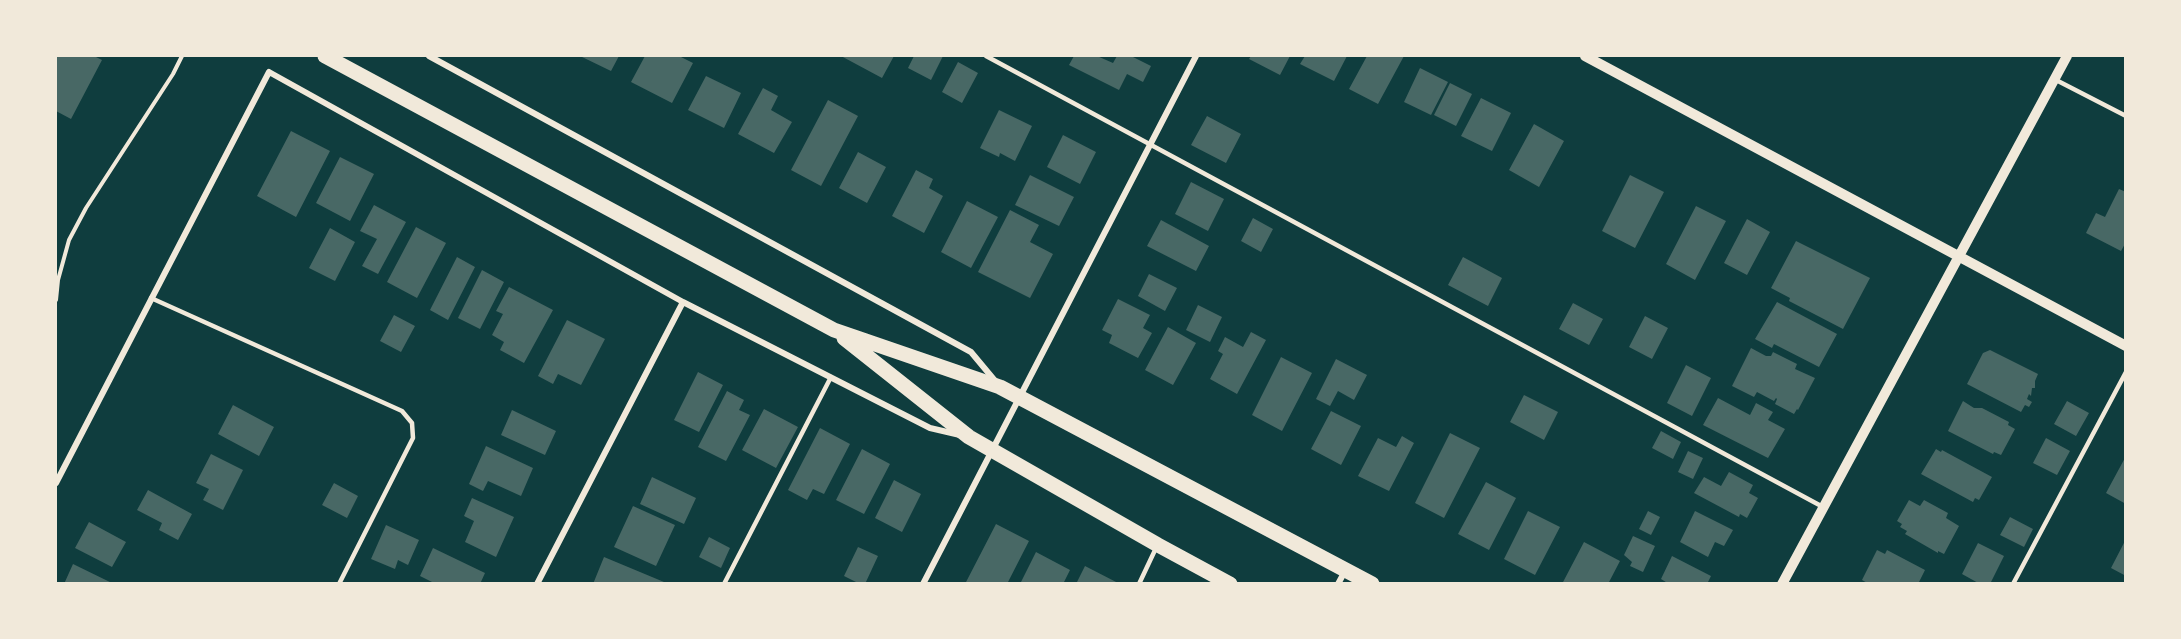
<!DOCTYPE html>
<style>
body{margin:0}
#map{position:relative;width:2181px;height:639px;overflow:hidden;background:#0f3d3e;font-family:"Varela Round",sans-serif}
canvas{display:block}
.frame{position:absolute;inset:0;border:57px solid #f1e9da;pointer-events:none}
</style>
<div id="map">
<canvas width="2181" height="639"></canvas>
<div class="frame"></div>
</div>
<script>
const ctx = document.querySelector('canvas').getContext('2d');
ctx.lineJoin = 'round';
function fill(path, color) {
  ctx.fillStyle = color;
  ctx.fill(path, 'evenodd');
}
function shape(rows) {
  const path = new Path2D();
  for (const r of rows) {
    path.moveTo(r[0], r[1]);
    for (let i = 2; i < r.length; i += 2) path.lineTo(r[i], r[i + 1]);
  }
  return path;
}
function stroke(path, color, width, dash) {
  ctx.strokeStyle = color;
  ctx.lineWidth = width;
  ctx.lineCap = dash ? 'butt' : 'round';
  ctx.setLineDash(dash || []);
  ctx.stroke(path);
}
const building = shape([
 [56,56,94,56,102,60,71,119,56,111],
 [580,56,619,56,611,71],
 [645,56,679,56,693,63,672,103,631,82],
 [841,56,894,56,882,78],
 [914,56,943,56,931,80,908,68],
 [1074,56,1097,56,1113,63,1117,56,1131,56,1151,66,1143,82,1127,74,1119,90,1069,65],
 [1251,56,1290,56,1280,75,1249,59],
 [1305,56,1347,56,1334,81,1300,64],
 [1367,56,1404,56,1378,104,1349,89],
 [958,62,978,73,962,103,942,92],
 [1420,68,1448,82,1431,115,1404,102],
 [706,76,741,93,724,128,688,110],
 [1450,83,1472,94,1456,126,1434,115],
 [763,88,778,96,771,110,792,122,774,153,738,134],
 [1481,98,1511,113,1492,151,1461,136],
 [828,100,858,116,821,186,791,170],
 [999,110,1032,126,1015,161,1000,153,999,157,980,148],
 [1207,116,1241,134,1226,163,1191,145],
 [1534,124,1564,141,1539,187,1509,170],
 [291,131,330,151,296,217,257,196],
 [1063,135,1096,152,1080,184,1047,167],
 [858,152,886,167,867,203,839,188],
 [340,157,374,174,350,221,316,203],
 [916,170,933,179,929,188,943,196,924,233,892,216],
 [1030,175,1074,197,1059,226,1015,205],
 [1630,175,1664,192,1635,248,1602,231],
 [1191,182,1224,199,1208,231,1175,214],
 [2119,189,2126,192,2126,242,2121,251,2086,233,2096,213,2105,217],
 [967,201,998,217,971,268,941,252],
 [374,205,406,222,378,274,362,266,377,239,360,231],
 [1696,206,1726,221,1695,280,1666,264],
 [1010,210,1039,225,1030,242,1053,254,1030,298,978,272],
 [1253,218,1273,229,1261,252,1241,241],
 [1747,219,1770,232,1747,275,1724,263],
 [1161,220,1209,246,1196,271,1147,246],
 [416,227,446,243,417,298,387,282],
 [330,228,355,242,335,281,309,268],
 [1796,241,1870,278,1843,329,1789,301,1790,298,1771,288],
 [457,257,475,267,448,320,430,310],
 [1463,257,1502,278,1488,306,1448,285],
 [482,270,504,282,480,329,458,318],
 [1149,274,1177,288,1165,311,1138,296],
 [509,287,553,310,524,363,500,350,504,342,492,335,503,314,496,311],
 [1118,299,1150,315,1143,328,1152,333,1138,358,1109,343,1112,335,1102,330],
 [1777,302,1837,334,1819,367,1774,344,1772,348,1755,339],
 [1573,303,1603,319,1589,345,1559,329],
 [1198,305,1222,317,1210,342,1186,330],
 [394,315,415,326,401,352,380,341],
 [1645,316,1668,328,1652,359,1629,347],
 [567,320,605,339,581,385,558,374,553,384,538,376],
 [1168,327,1196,343,1173,385,1145,370],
 [1251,332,1266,340,1237,394,1210,379,1223,354,1218,351,1225,337,1243,347],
 [1751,348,1766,356,1771,356,1773,352,1797,364,1795,369,1815,378,1798,410,1797,409,1794,414,1775,404,1777,399,1776,398,1774,401,1757,392,1754,397,1732,386],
 [1990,350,2038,374,2035,381,2035,388,2032,388,2031,396,2029,394,2027,399,2032,402,2029,407,2025,405,2021,412,1967,384,1983,353],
 [1281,357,1312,373,1282,431,1252,415],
 [1336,359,1367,375,1354,400,1338,391,1330,406,1316,399],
 [1686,365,1711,378,1692,416,1667,403],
 [698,372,723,385,699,432,674,420],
 [727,391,744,400,739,410,750,415,726,461,698,447],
 [1524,395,1558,412,1544,440,1510,422],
 [1718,398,1750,415,1756,403,1773,412,1768,420,1785,429,1768,458,1703,425],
 [1963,401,1974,408,1982,408,2009,422,2008,425,2015,429,2001,455,1994,452,1993,454,1948,431],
 [2067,401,2089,413,2076,436,2054,424],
 [233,405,274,427,259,456,218,434],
 [764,409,798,427,776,468,742,450],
 [512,410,556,431,545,455,501,435],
 [1331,411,1361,426,1341,465,1311,449],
 [820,428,850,444,824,494,813,489,807,500,788,490],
 [1661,431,1681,442,1673,459,1652,448],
 [1450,433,1480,448,1444,518,1415,503],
 [1402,436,1414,443,1389,491,1358,476,1378,438,1396,447],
 [2046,438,2070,451,2057,475,2033,463],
 [486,446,533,468,521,496,488,481,483,491,469,484],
 [862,449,890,464,864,514,836,500],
 [1936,449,1941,452,1942,450,1992,477,1979,500,1975,498,1973,502,1921,474],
 [1688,451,1703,458,1693,479,1678,472],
 [211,454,243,470,223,510,203,500,209,489,196,483],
 [2126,456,2126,504,2106,493],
 [1729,472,1753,485,1749,493,1758,498,1747,518,1740,514,1739,517,1694,493,1704,477,1721,486],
 [652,477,696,498,684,524,640,504],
 [894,480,921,494,902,532,875,518],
 [1486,482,1516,498,1489,550,1458,534],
 [334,483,358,496,347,518,322,505],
 [148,490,192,514,178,540,159,530,162,523,137,510],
 [472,498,514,517,496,557,465,542,474,521,464,516],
 [1909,500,1920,506,1924,500,1948,513,1946,518,1959,526,1944,554,1938,551,1938,553,1905,534,1907,531,1900,527,1902,524,1897,521],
 [633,506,675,525,656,566,614,547],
 [1528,511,1560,527,1535,575,1504,559],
 [1648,511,1660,517,1651,535,1639,529],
 [1695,511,1733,530,1724,546,1715,542,1708,557,1680,542],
 [2010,517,2033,529,2024,547,2000,535],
 [89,522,126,542,112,567,75,548],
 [996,524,1029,541,1007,584,965,584],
 [386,525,419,540,408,565,398,560,395,569,371,559],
 [1633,536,1655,546,1643,572,1630,566,1632,562,1624,555],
 [709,537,730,548,721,568,699,557],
 [2126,539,2126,576,2111,568],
 [1584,542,1620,561,1608,584,1562,584],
 [1978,543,2004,556,1990,584,1980,584,1962,574],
 [858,547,878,556,865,584,860,584,844,576],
 [433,548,485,573,480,584,436,584,420,576],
 [1877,550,1885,554,1887,550,1925,570,1918,584,1869,584,1862,580],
 [1036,552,1070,570,1063,584,1020,584],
 [1672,556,1711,576,1707,584,1669,584,1661,579],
 [604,557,664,582,663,584,593,584],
 [73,564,114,584,64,584],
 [1085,566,1120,584,1076,584]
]);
const path = shape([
 [56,300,58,280,69,240,86,208,173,74,182,56]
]);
const service = shape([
 [986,56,1823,507],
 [2056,80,2126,116],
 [151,298,402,411,412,423,413,438,339,584],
 [724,584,831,377],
 [1139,584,1156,548],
 [2013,584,2126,372]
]);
const minor = shape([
 [429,56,971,352,996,382],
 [56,483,269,72,683,302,930,428,960,435],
 [537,584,683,302],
 [923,584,1196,56],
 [1338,584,1345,571]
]);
const tertiary = shape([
 [1585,56,2126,346],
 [1782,584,2067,56]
]);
const primary = shape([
 [325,56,834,330,1000,387,1372,584],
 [844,338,969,437,1158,545,1230,584]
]);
fill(building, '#486865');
stroke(path, '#f1e9da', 4);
stroke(service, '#f1e9da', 4.5);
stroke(minor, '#f1e9da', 6);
stroke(tertiary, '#f1e9da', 10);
stroke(primary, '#f1e9da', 15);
</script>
